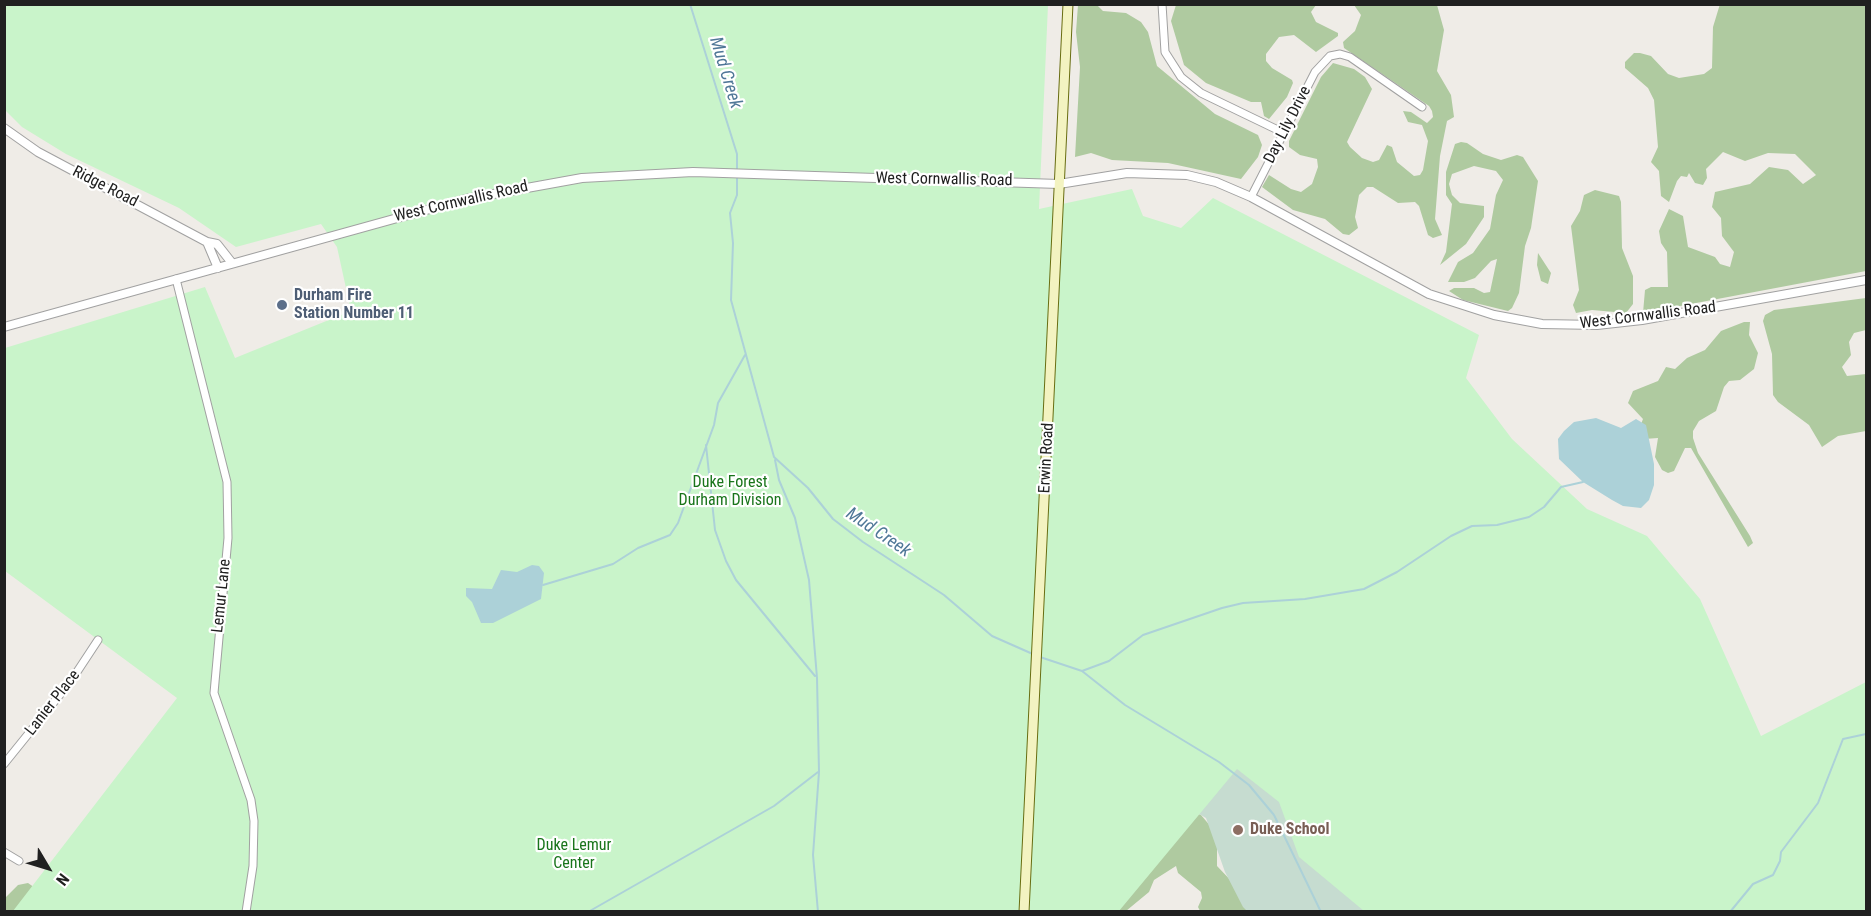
<!DOCTYPE html>
<style>
body{margin:0}
#map{position:relative;width:1871px;height:916px;overflow:hidden;background:#efece7;font-family:"Roboto Condensed",sans-serif}
canvas{display:block}
.frame{position:absolute;inset:0;border:6px solid #202020;pointer-events:none}
.north{position:absolute;left:18px;top:838px;width:60px;height:60px;-webkit-text-stroke:4px #fff;paint-order:stroke;rotate:128deg;font-size:16px;font-weight:700;line-height:24px;text-align:center;color:#202020}
.north::after{content:'';display:block;margin:auto;width:21px;height:27px;background:#202020;clip-path:polygon(50% 0,100% 100%,50% 72%,0 100%)}
</style>
<div id="map">
<canvas width="1871" height="916"></canvas>
<div class="frame"></div>
<div class="north">N</div>
</div>
<script>
const ctx = document.querySelector('canvas').getContext('2d');
ctx.lineJoin = 'round';
function fill(path, color) {
  ctx.fillStyle = color;
  ctx.fill(path, 'evenodd');
}
function shape(rows) {
  const path = new Path2D();
  for (const r of rows) {
    path.moveTo(r[0], r[1]);
    for (let i = 2; i < r.length; i += 2) path.lineTo(r[i], r[i + 1]);
  }
  return path;
}
function stroke(path, color, width, dash) {
  ctx.strokeStyle = color;
  ctx.lineWidth = width;
  ctx.lineCap = dash ? 'butt' : 'round';
  ctx.setLineDash(dash || []);
  ctx.stroke(path);
}
function label(font, color, halo, rows, align = 'center') {
  ctx.font = font + ' "Roboto Condensed",sans-serif';
  ctx.lineWidth = 4.5;
  ctx.setLineDash([]);
  ctx.textBaseline = 'middle';
  ctx.strokeStyle = halo;
  ctx.fillStyle = color;
  for (const [text, x, y, turn = 0] of rows) {
    ctx.save();
    ctx.translate(x, y);
    ctx.rotate((+turn || 0) * Math.PI / 180);
    ctx.textAlign = isNaN(turn) ? turn : align;
    if (halo) ctx.strokeText(text, 0, 0);
    ctx.fillText(text, 0, 0);
    ctx.restore();
  }
}
const forest = shape([
 [1720,4,1866,5,1866,271,1643,313,1645,290,1651,287,1668,287,1667,252,1661,243,1659,231,1669,209,1683,216,1688,247,1715,257,1720,264,1730,267,1734,252,1722,236,1721,218,1712,207,1715,192,1750,184,1769,167,1788,170,1803,184,1816,175,1795,154,1768,153,1745,161,1723,152,1706,169,1707,178,1703,185,1695,183,1689,173,1687,177,1681,176,1677,181,1669,202,1661,196,1659,171,1651,162,1658,147,1654,100,1648,88,1625,68,1625,62,1634,53,1640,53,1651,56,1668,74,1679,78,1704,74,1712,68,1713,27],
 [1078,5,1097,5,1103,11,1126,13,1141,22,1148,32,1157,66,1215,114,1258,135,1262,145,1258,157,1241,179,1168,163,1112,160,1091,153,1075,157,1080,67,1076,32],
 [1176,5,1316,5,1311,12,1316,22,1338,33,1338,36,1316,52,1294,35,1279,37,1266,54,1266,61,1272,68,1292,80,1293,83,1287,97,1269,119,1264,116,1261,102,1251,102,1206,83,1184,65,1171,21],
 [1354,5,1437,5,1444,30,1437,71,1451,95,1454,117,1447,121,1440,156,1435,219,1442,235,1433,238,1428,235,1419,206,1415,202,1398,203,1373,187,1367,187,1359,195,1355,217,1358,228,1349,235,1343,234,1325,219,1293,210,1262,187,1269,175,1291,189,1301,192,1312,184,1318,167,1317,159,1300,155,1289,147,1289,141,1321,77,1333,63,1354,69,1365,77,1372,89,1347,142,1350,147,1362,158,1373,162,1379,160,1387,145,1392,147,1397,162,1414,176,1420,175,1423,170,1428,141,1422,125,1408,122,1403,111,1411,112,1427,123,1433,117,1432,111,1429,106,1344,48,1343,42,1355,31,1361,15],
 [1461,142,1467,143,1483,154,1501,160,1517,155,1523,157,1538,181,1531,228,1525,246,1519,293,1512,308,1508,311,1463,300,1449,291,1454,288,1474,288,1484,293,1490,292,1497,259,1491,261,1475,278,1464,282,1448,282,1458,262,1473,253,1490,229,1496,195,1503,180,1496,171,1474,166,1452,174,1449,184,1452,195,1460,203,1484,206,1484,217,1466,244,1440,265,1446,252,1452,204,1446,195,1446,172,1455,144],
 [1595,190,1619,196,1621,202,1622,248,1633,276,1633,304,1626,313,1592,310,1576,313,1573,305,1579,290,1571,226,1580,211,1584,195],
 [1538,253,1551,273,1548,284,1541,281,1537,265],
 [1866,298,1866,330,1854,333,1849,342,1851,355,1842,367,1847,376,1866,374,1866,431,1838,436,1822,447,1809,425,1778,402,1773,395,1772,354,1763,321,1765,315,1774,310],
 [1744,322,1750,322,1749,335,1758,353,1754,369,1740,380,1729,381,1724,387,1716,411,1699,421,1693,431,1693,438,1698,453,1750,536,1753,543,1748,547,1691,448,1685,448,1674,471,1668,473,1662,470,1655,457,1658,438,1644,439,1638,432,1643,419,1628,403,1633,391,1658,381,1666,367,1675,369,1687,358,1705,350,1721,331],
 [1189,810,1201,815,1217,834,1217,866,1238,888,1254,911,1200,911,1198,907,1202,898,1201,892,1178,873,1176,866,1154,880,1149,892,1126,911,1046,911],
 [28,883,38,890,27,911,5,911,4,899,18,885]
]);
const wetland = shape([
 [1101,567,1385,911,1247,911,1243,907,1225,872,1206,818,1177,801]
]);
const park = shape([
 [5,5,1048,5,1039,209,1132,189,1143,216,1181,228,1213,198,1479,335,1466,378,1512,439,1587,509,1647,536,1700,599,1761,736,1866,682,1866,911,1364,911,1299,857,1279,802,1237,769,1119,911,13,911,177,698,5,571,5,348,205,287,235,358,351,311,337,247,321,224,236,247,179,208,66,154,22,127,5,110]
]);
const water = shape([
 [1596,418,1621,428,1636,419,1646,425,1654,464,1654,485,1649,500,1641,508,1623,506,1612,500,1583,482,1559,459,1558,439,1564,431,1574,422],
 [532,565,539,566,544,573,541,599,493,623,481,623,472,602,466,596,466,588,492,589,501,570,517,572]
]);
const stream = shape([
 [690,4,737,154,737,171],
 [737,177,737,195,730,213,733,243,731,300,774,457,808,488,833,519,863,542,944,595,992,636,1035,655],
 [706,445,715,530,726,561,736,580,815,676],
 [775,460,779,480,795,518,809,580,817,678,819,772,813,855,818,912],
 [543,585,613,564,638,548,670,535,678,523,714,425,718,403,745,355],
 [1040,657,1082,671,1125,705,1219,762,1249,785,1274,815,1321,912],
 [1082,671,1109,661,1143,635,1222,608,1243,603,1305,599,1364,589,1397,572,1451,536,1472,526,1497,525,1529,517,1544,507,1561,487,1583,482],
 [588,912,774,806,818,772],
 [1730,912,1753,884,1773,875,1780,861,1781,852,1818,803,1843,739,1866,734]
]);
const minor = shape([
 [1162,4,1165,52,1181,77,1201,93,1284,133],
 [1251,197,1315,72,1330,56,1340,54,1350,57,1422,107],
 [176,279,227,482,228,538,214,693,251,800,254,821,253,866,246,912],
 [4,764,71,681,98,640],
 [4,852,19,861]
]);
const tertiary = shape([
 [4,128,38,152,207,242,217,244,232,263],
 [207,242,218,268],
 [4,327,466,199,582,178,693,172,1059,184,1127,173,1187,175,1216,182,1251,197,1429,294,1494,315,1542,324,1597,325,1642,320,1866,280]
]);
const secondary = shape([
 [1024,912,1068,4]
]);
const markers = [
 [282,305,6,"#5c6f8a"],
 [1238,830,6,"#8d6e63"]
];
const streetNames = [
 ["Day Lily Drive",1288,125,-63],
 ["West Cornwallis Road",944,180,1],
 ["Ridge Road",105,187,27],
 ["West Cornwallis Road",461,202,-13],
 ["West Cornwallis Road",1648,316,-7],
 ["Erwin Road",1047,458,-87],
 ["Lemur Lane",222,596,-84],
 ["Lanier Place",53,703,-52]
];
const serviceNames = [
 ["Durham Fire",294,296],
 ["Station Number 11",294,314]
];
const parkNames = [
 ["Duke Forest",730,483],
 ["Durham Division",730,501],
 ["Duke Lemur",574,846],
 ["Center",574,864]
];
const educationNames = [
 ["Duke School",1250,830]
];
const waterNames = [
 ["Mud Creek",725,73,73],
 ["Mud Creek",878,533,34]
];
fill(forest, '#afcaa0');
fill(wetland, '#c6dcd0');
fill(park, '#c9f4ca');
fill(water, '#acd1d8');
stroke(stream, '#acd1d8', 2);
stroke(minor, '#a1a1a1', 9);
stroke(tertiary, '#a1a1a1', 10);
stroke(secondary, '#686d11', 11);
stroke(minor, '#fff', 7);
stroke(tertiary, '#fff', 8);
stroke(secondary, '#f3f3c1', 9);
for (const [x, y, r, color] of markers) {
  const dot = new Path2D();
  dot.arc(x, y, r, 0, 2 * Math.PI);
  ctx.fillStyle = color;
  ctx.fill(dot);
  stroke(dot, '#fff', 2);
}
label('16px', '#202020', '#fff', streetNames);
label('bold 16px', '#4e5e75', '#fff', serviceNames, 'left');
label('16px', '#18741a', '#fff', parkNames);
label('bold 16px', '#785e54', '#fff', educationNames, 'left');
label('italic 18px', '#4f7797', '#fff', waterNames);
</script>
